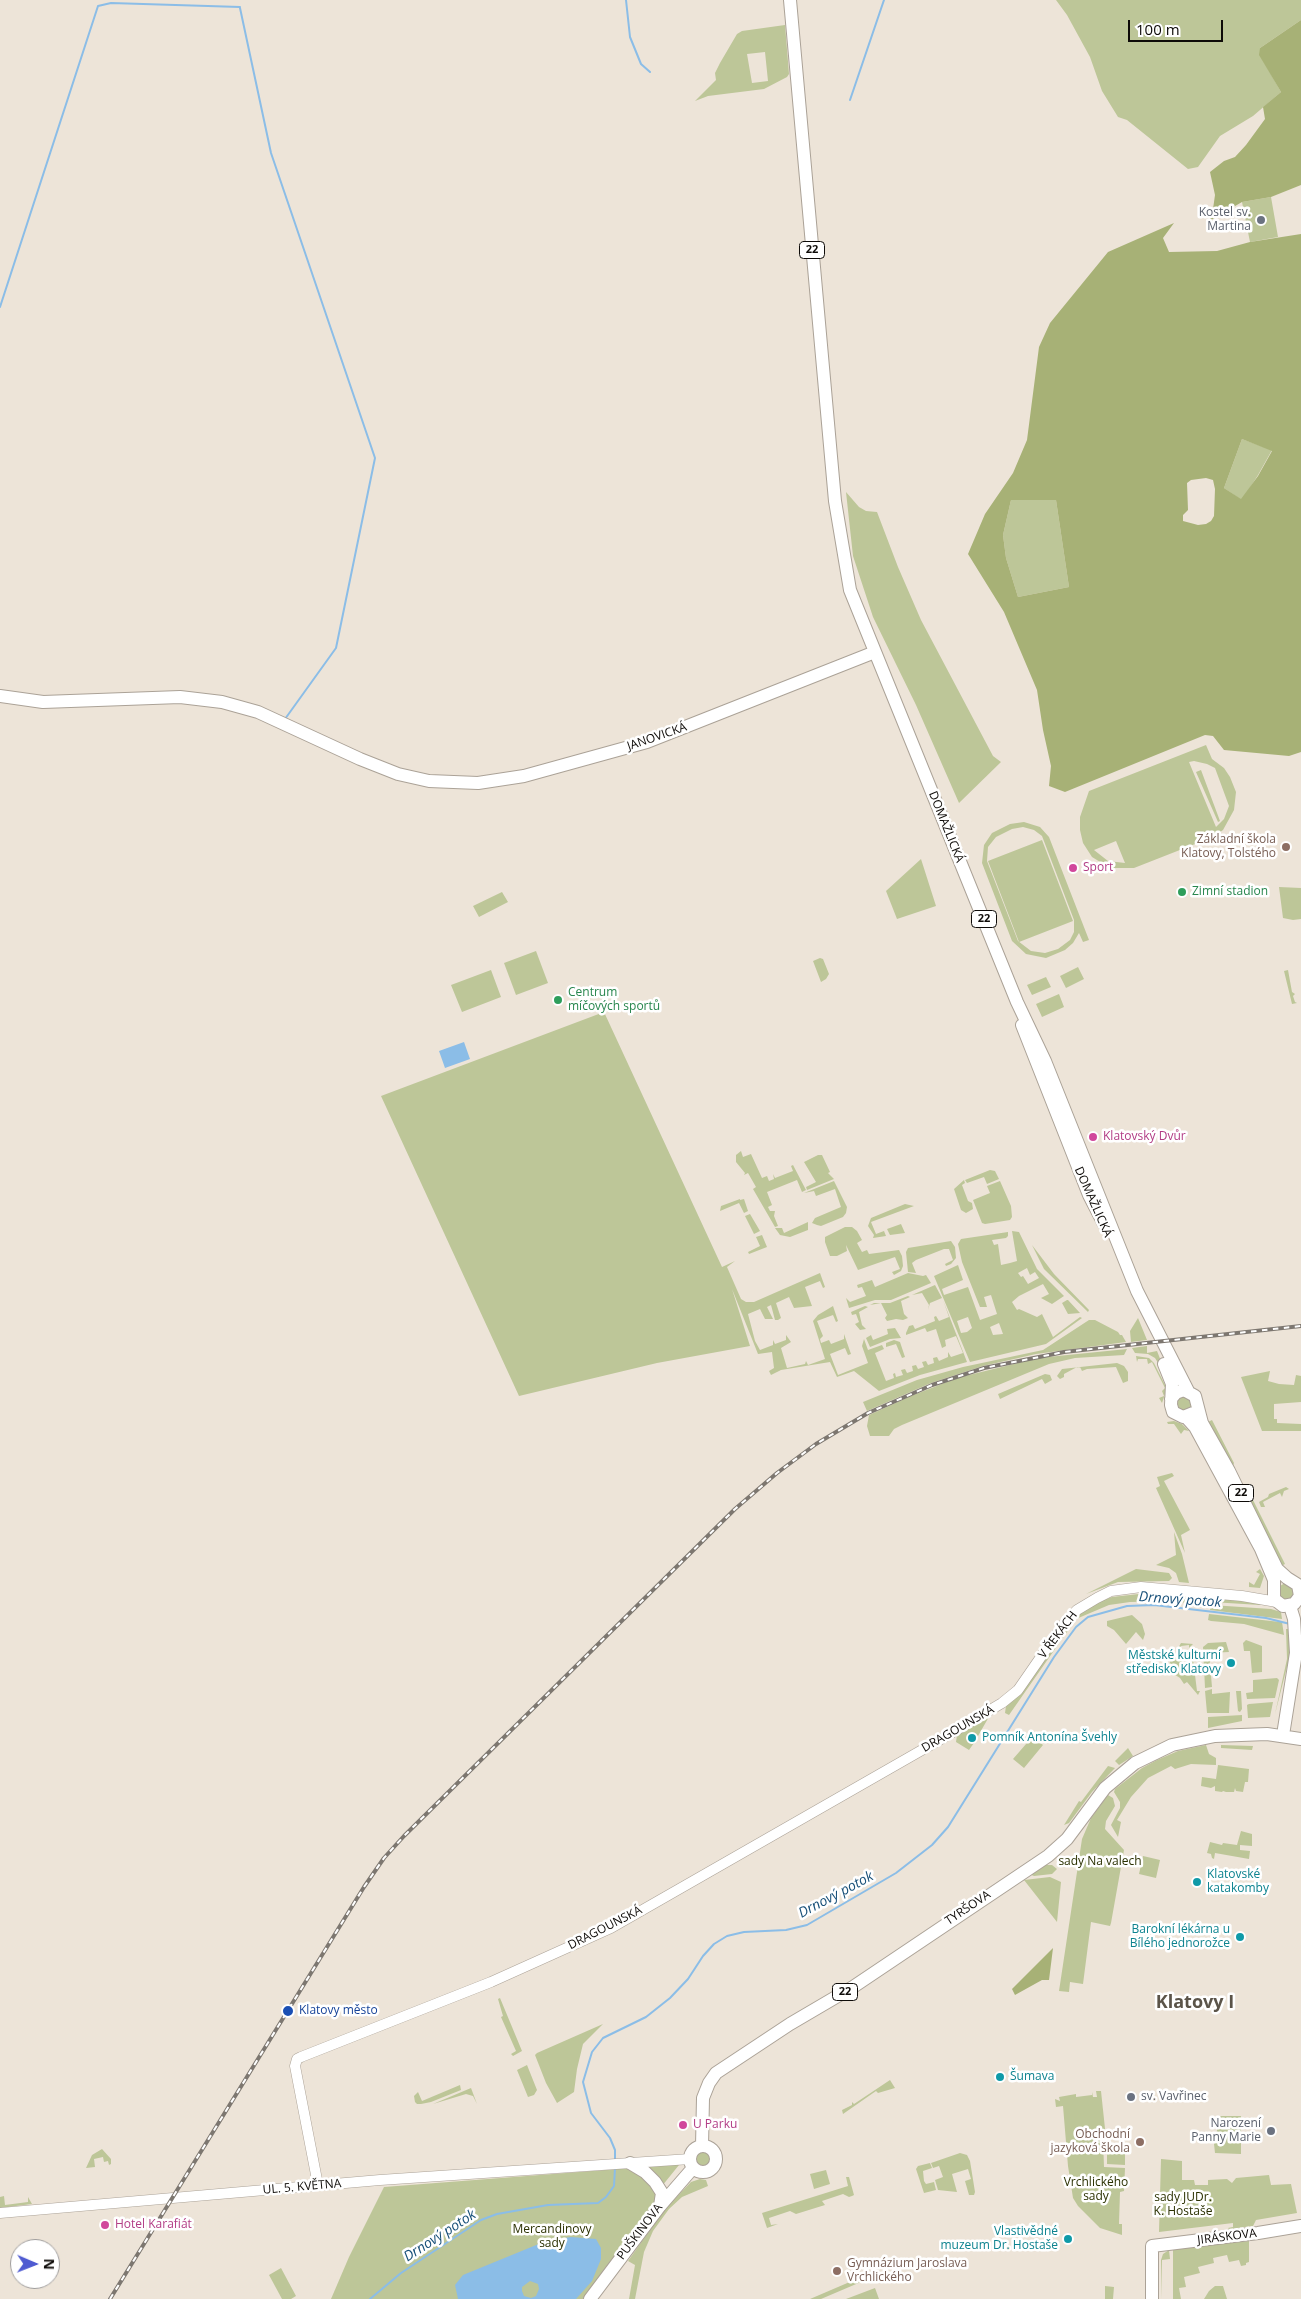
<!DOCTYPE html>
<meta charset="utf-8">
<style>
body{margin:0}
#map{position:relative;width:1301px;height:2299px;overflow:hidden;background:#ede4d8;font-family:"Open Sans",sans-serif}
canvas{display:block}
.north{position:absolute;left:10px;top:2239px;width:50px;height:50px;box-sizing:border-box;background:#fff;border:1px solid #9f9d9c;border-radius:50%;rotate:91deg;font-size:14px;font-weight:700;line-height:20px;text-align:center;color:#0e0b08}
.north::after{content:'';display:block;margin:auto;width:18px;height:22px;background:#4f5bd1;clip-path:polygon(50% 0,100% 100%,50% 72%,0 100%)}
.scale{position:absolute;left:1128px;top:20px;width:95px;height:22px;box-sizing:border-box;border:2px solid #0e0b08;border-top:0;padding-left:6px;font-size:15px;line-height:18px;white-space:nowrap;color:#0e0b08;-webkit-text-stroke:4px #fff;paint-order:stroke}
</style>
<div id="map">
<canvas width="1301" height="2299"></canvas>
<div class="north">N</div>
<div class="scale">100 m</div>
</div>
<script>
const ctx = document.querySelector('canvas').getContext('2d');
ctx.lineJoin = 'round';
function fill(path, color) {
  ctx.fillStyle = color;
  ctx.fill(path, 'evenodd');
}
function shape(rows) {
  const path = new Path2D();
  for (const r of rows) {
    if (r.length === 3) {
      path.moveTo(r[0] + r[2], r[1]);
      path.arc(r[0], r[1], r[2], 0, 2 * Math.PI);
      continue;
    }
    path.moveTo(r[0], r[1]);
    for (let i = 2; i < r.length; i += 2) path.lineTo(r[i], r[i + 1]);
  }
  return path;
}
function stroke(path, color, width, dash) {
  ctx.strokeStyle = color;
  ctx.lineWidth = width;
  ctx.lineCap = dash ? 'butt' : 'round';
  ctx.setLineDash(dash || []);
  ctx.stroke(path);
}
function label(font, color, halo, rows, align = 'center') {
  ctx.font = font + ' "Open Sans",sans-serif';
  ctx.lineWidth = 5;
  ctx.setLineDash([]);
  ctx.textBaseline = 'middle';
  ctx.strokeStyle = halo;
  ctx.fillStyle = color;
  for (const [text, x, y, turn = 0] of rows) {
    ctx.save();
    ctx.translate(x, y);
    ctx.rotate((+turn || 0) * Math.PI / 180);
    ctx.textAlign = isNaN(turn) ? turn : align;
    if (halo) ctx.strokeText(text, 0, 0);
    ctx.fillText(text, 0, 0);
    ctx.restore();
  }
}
const green = shape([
 [1056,0,1301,0,1301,20,1260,48,1260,55,1281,92,1253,116,1220,136,1198,167,1188,169,1127,120,1118,117,1102,91,1090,57,1067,15],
 [785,25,789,74,787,77,764,89,708,96,695,101,716,80,715,73,720,63,737,34,742,31],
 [765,52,768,81,752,83,747,54],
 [1271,197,1278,237,1250,242,1242,202],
 [1242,439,1272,450,1258,475,1243,499,1240,499,1224,488],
 [846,492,859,507,866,511,877,512,898,567,921,620,993,756,1001,762,959,803,916,705,873,617,853,556],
 [1011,500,1056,500,1069,587,1018,597,1006,558,1003,535],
 [1206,745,1212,759,1224,768,1230,777,1236,792,1234,810,1223,830,1213,837,1134,868,1110,868,1092,857,1083,843,1080,830,1080,817,1089,791],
 [1194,761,1207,764,1215,768,1229,806,1224,819,1216,827,1189,762],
 [1116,841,1125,863,1108,861,1094,850],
 [1201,770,1220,821,1218,822,1196,772],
 [1024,822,1040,827,1049,837,1089,940,1083,942,1079,933,1073,943,1065,950,1046,958,1026,954,1012,941,982,863,984,845,992,833,1010,824],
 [1023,827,1034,830,1042,836,1074,920,1074,932,1070,940,1058,949,1045,953,1031,951,1018,941,987,861,988,847,996,837,1012,829],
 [1042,840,1073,921,1019,942,988,861],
 [921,859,936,906,897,919,886,891],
 [1279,887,1301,888,1301,919,1293,920,1283,918],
 [502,892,508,902,479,917,473,906],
 [536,951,548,983,516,995,504,963],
 [820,958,823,959,829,974,826,979,821,982,813,961],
 [1078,967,1084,979,1066,988,1060,976],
 [491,970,501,997,462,1012,451,985],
 [1288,970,1292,992,1295,994,1293,996,1295,1002,1297,1003,1292,1004,1284,971],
 [1046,977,1051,987,1032,995,1027,985],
 [1059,994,1064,1007,1042,1017,1036,1004],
 [604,1012,722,1267,735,1261,727,1267,741,1299,746,1302,754,1302,820,1273,825,1287,823,1288,820,1281,805,1287,812,1306,794,1308,789,1297,776,1303,781,1318,778,1320,775,1320,771,1305,767,1307,773,1319,765,1319,760,1309,748,1314,755,1341,760,1350,773,1345,773,1340,775,1344,786,1340,786,1335,791,1342,781,1348,787,1368,805,1364,806,1361,808,1365,825,1359,813,1321,818,1315,833,1306,838,1321,836,1322,833,1315,817,1321,823,1336,820,1339,821,1343,829,1340,831,1344,844,1339,844,1334,851,1354,848,1355,845,1348,830,1354,838,1375,868,1363,862,1346,864,1339,868,1350,882,1345,884,1349,875,1353,886,1381,894,1378,893,1374,895,1373,896,1377,903,1375,901,1370,905,1369,907,1373,913,1371,912,1366,916,1365,918,1369,924,1367,922,1362,926,1361,928,1365,934,1363,933,1358,937,1357,939,1361,948,1357,948,1352,951,1357,963,1353,956,1336,945,1340,946,1346,942,1348,936,1329,927,1332,925,1328,906,1335,906,1333,909,1326,913,1325,915,1329,935,1321,934,1317,936,1316,939,1321,949,1317,943,1300,967,1362,920,1375,879,1391,854,1371,837,1377,830,1362,781,1370,771,1375,769,1371,774,1368,772,1352,758,1354,732,1289,750,1346,657,1363,519,1396,381,1096],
 [741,1151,743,1157,751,1154,762,1178,767,1176,769,1181,774,1179,773,1174,775,1178,793,1171,791,1166,793,1165,806,1190,802,1192,797,1180,767,1192,772,1205,768,1207,770,1211,775,1211,774,1216,778,1226,775,1227,753,1189,756,1187,748,1173,744,1175,745,1173,736,1162,736,1155],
 [818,1155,822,1155,830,1172,828,1173,834,1179,807,1190,806,1187,816,1182,804,1162],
 [990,1170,995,1171,999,1179,987,1184,984,1177,967,1183,965,1180],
 [964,1180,965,1183,962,1185,968,1201,972,1203,973,1209,966,1213,961,1210,954,1189],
 [834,1181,847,1207,846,1213,843,1217,821,1226,817,1225,812,1223,815,1218,841,1207,835,1189,816,1196,814,1191,804,1193],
 [1000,1181,1011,1206,1012,1217,1010,1220,985,1224,982,1223,973,1200,990,1193,987,1186],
 [740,1199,740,1200,744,1199,748,1211,744,1213,739,1203,720,1211,721,1206],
 [905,1204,914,1206,871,1222,876,1234,884,1231,886,1236,873,1238,874,1235,868,1226,871,1218],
 [750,1214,760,1231,754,1234,745,1216],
 [808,1222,808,1230,790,1237,780,1235,775,1228,782,1228,784,1233],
 [901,1224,905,1233,890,1235,887,1229],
 [845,1227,852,1227,857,1231,862,1240,857,1243,862,1252,867,1250,869,1254,899,1250,902,1256,903,1266,901,1271,894,1275,892,1272,900,1269,895,1257,858,1270,846,1245,847,1251,837,1256,830,1256,825,1242,825,1237],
 [1012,1231,1019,1232,1037,1269,1064,1296,1052,1304,1041,1298,1049,1294,1043,1284,1019,1296,1012,1302,1017,1310,1019,1309,1037,1317,1042,1314,1053,1337,1080,1317,1082,1318,1046,1344,970,1362,934,1276,958,1265,963,1280,942,1289,944,1295,968,1287,980,1320,997,1314,991,1295,984,1297,987,1307,980,1307,962,1262,958,1244,961,1239,1008,1232,1008,1236,1006,1238,992,1240,994,1245,998,1244,1001,1265,1010,1263,1017,1261],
 [1027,1268,1030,1275,1035,1272,1039,1278,1028,1284,1023,1276,1021,1277,1018,1273],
 [968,1317,972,1328,967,1332,961,1333,957,1321],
 [999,1323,1003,1334,993,1335,990,1327],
 [762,1235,767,1247,749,1254,748,1252,760,1246,756,1237],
 [951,1241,955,1247,956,1258,951,1264,946,1266,945,1264,953,1260,949,1249,944,1249,916,1260,912,1263,916,1273,908,1272,906,1252,908,1248],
 [1032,1245,1054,1274,1089,1310,1088,1312,1044,1269],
 [908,1273,923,1276,926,1275,931,1283,891,1300,875,1300,849,1308,846,1298,850,1302,866,1296,862,1287,858,1288,857,1285,872,1280,875,1287],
 [935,1285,942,1298,930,1303,928,1310,929,1305,922,1293,912,1295],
 [908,1296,910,1297,901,1301,904,1314,908,1318,903,1320,896,1319,887,1321,885,1318,887,1315,881,1303,870,1305,874,1303,890,1303],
 [1067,1300,1068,1300,1080,1313,1068,1314,1062,1303],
 [865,1306,868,1307,859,1312,862,1325,866,1329,860,1330,855,1324,859,1322,856,1314,852,1315,851,1312],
 [1138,1318,1147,1340,1131,1342,1130,1331],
 [1089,1320,1095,1320,1118,1332,1120,1335,1122,1335,1126,1342,1036,1354,983,1366,931,1383,867,1411,863,1402,917,1380,963,1367,1043,1350],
 [895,1328,901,1338,890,1339,870,1347,866,1338,871,1335,873,1340,888,1334,887,1329],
 [894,1340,900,1342,905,1357,902,1358,896,1344,886,1347,886,1343],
 [1147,1346,1147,1353,1157,1351,1168,1379,1155,1358,1148,1354,1135,1353,1132,1348],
 [1127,1349,1124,1355,1075,1358,1049,1364,902,1425,894,1429,889,1436,870,1436,867,1426,869,1415,911,1396,957,1378,1038,1358],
 [1136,1356,1149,1358,1154,1363,1165,1385,1165,1394,1162,1403,1159,1398,1164,1396,1162,1391,1165,1388,1152,1362,1148,1364,1147,1359,1138,1359,1137,1362],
 [1117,1363,1124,1366,1128,1372,1128,1381,1123,1383,1116,1367,1087,1369,1082,1371,1080,1367,1077,1367,1064,1374,1064,1377,1060,1379,1057,1376,1062,1369],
 [1270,1371,1268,1381,1279,1384,1294,1385,1296,1375,1301,1376,1301,1402,1274,1404,1274,1419,1277,1419,1277,1423,1301,1424,1301,1431,1262,1431,1241,1377],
 [1045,1374,1050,1375,1052,1380,1045,1384,1042,1379,1000,1399,998,1394],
 [1182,1396,1190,1397,1192,1407,1188,1411,1178,1409,1176,1401],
 [1212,1420,1234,1463,1233,1466,1204,1424],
 [1174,1421,1182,1424,1189,1431,1184,1430,1181,1434,1174,1424,1168,1424,1167,1422],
 [1172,1473,1174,1476,1164,1481,1190,1530,1181,1535,1185,1553,1156,1488,1160,1486,1157,1477],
 [1242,1484,1245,1484,1285,1564,1279,1567],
 [1286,1487,1289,1489,1284,1491,1282,1497,1280,1493,1263,1502,1265,1507,1261,1507,1259,1502,1268,1497,1269,1494],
 [1174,1532,1182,1554,1189,1583,1179,1582,1176,1573,1169,1568,1156,1565,1176,1555],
 [1136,1569,1169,1573,1172,1578,1169,1581,1118,1582,1086,1594],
 [1260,1569,1264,1576,1260,1588,1249,1587,1249,1582,1254,1585,1260,1574,1256,1572],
 [1285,1583,1291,1584,1295,1594,1288,1601,1279,1597,1280,1586],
 [1148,1593,1199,1598,1201,1605,1173,1601,1130,1602,1109,1605,1076,1619,1009,1715,1005,1713,1006,1706,1021,1691,1055,1642,1079,1613,1098,1602,1112,1597],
 [1214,1598,1263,1603,1260,1605,1211,1602],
 [1211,1605,1271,1609,1281,1612,1282,1619,1210,1610],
 [1209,1614,1280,1622,1282,1622,1284,1635,1244,1624,1211,1621,1208,1620],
 [1132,1615,1142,1624,1145,1634,1143,1640,1136,1632,1126,1644,1114,1630,1107,1626,1107,1621],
 [1286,1629,1288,1629,1290,1644,1289,1659,1275,1714,1287,1659],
 [1246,1640,1262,1646,1262,1672,1252,1673,1250,1651,1244,1651,1243,1643],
 [1226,1642,1229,1652,1209,1653,1212,1687,1205,1688,1203,1647,1208,1643],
 [1181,1643,1193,1644,1189,1648,1189,1645,1181,1646,1182,1666,1190,1666,1190,1651,1192,1651,1197,1691,1200,1691,1198,1695,1187,1682,1184,1684,1180,1678,1166,1669],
 [1277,1678,1279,1680,1275,1698,1247,1699,1246,1693,1253,1692,1253,1680],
 [1212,1689,1212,1694,1230,1692,1229,1713,1207,1713,1205,1691],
 [1236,1691,1241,1691,1242,1709,1240,1712,1238,1711],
 [1273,1702,1270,1717,1248,1718,1247,1705,1249,1704],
 [990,1715,978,1736,971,1733,967,1739,974,1743,969,1750,956,1742,957,1735],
 [1242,1715,1242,1721,1208,1728,1208,1717],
 [1033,1736,1043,1745,1024,1768,1013,1759],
 [1206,1745,1209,1754,1216,1758,1216,1765,1191,1764,1175,1769,1171,1766,1148,1778,1131,1797,1117,1820,1121,1822,1118,1837,1111,1825,1120,1808,1120,1802,1114,1792,1115,1789,1142,1768,1157,1760,1178,1751],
 [1221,1745,1253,1746,1252,1750,1221,1748],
 [1128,1748,1133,1756,1119,1765,1115,1761],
 [1218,1765,1249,1769,1248,1782,1245,1782,1243,1792,1236,1791,1235,1788,1234,1792,1226,1792,1223,1791,1222,1792,1215,1791,1215,1786,1211,1788,1201,1786,1202,1777,1216,1779],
 [1108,1766,1115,1768,1092,1792,1069,1823,1064,1825,1079,1801,1081,1802],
 [1108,1795,1113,1798,1115,1806,1106,1821,1105,1829,1124,1850,1111,1923,1110,1926,1091,1922,1083,1984,1070,1982,1069,1992,1059,1991,1082,1839,1091,1818],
 [1241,1831,1252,1834,1252,1846,1240,1845,1240,1850,1250,1851,1249,1859,1215,1853,1214,1859,1212,1858,1211,1854,1207,1853,1210,1842,1222,1845,1223,1843,1237,1845],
 [1143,1856,1160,1860,1156,1878,1139,1874],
 [1045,1865,1052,1865,1057,1869,1052,1874,1034,1876,1029,1874],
 [1050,1877,1061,1882,1057,1922,1024,1880],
 [500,1998,522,2051,513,2056,511,2054,516,2051,501,2017,503,2016,498,1999],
 [603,2024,583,2044,577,2069,574,2092,557,2103,546,2083,535,2055,537,2053],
 [527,2065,537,2090,534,2095,528,2097,517,2070],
 [890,2080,895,2088,878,2093,876,2091,843,2114,842,2110,852,2105,852,2102,854,2104],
 [460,2085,461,2090,431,2102,421,2104,417,2104,415,2102,414,2096,418,2092,422,2101],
 [471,2088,477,2104,473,2096,466,2094,433,2104],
 [1096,2091,1101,2091,1106,2138,1103,2139,1104,2167,1125,2168,1124,2191,1120,2192,1119,2224,1122,2224,1122,2235,1100,2228,1078,2206,1073,2198,1068,2166,1063,2106,1056,2107,1055,2099,1060,2101,1059,2097,1076,2094,1076,2097,1092,2095,1092,2092,1093,2097,1097,2097],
 [1220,2116,1241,2116,1241,2154,1215,2153,1214,2144],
 [102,2149,111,2159,111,2164,109,2165,108,2161,104,2162,103,2157,94,2159,95,2167,86,2168,92,2155],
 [703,2159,9],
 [960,2153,967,2155,970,2161,975,2192,974,2195,969,2195,965,2181,971,2179,968,2169,952,2174,957,2192,938,2190,935,2180,943,2177,939,2166,933,2168,931,2163],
 [1107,2153,1125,2154,1125,2165,1107,2164],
 [1161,2159,1182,2161,1182,2180,1194,2180,1195,2185,1208,2185,1208,2180,1227,2179,1232,2183,1236,2178,1269,2175,1271,2185,1291,2184,1297,2213,1256,2220,1253,2226,1229,2229,1228,2228,1233,2227,1233,2223,1159,2232],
 [930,2163,932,2168,923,2171,924,2181,926,2184,934,2182,936,2190,924,2193,916,2169,918,2166],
 [642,2165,679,2165,662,2186],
 [631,2168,636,2169,660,2196,639,2222,584,2299,331,2299,349,2257,384,2187],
 [826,2170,830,2184,814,2189,810,2174],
 [846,2177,849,2177,854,2195,852,2196,849,2197,843,2194,822,2201,825,2205,796,2214,790,2211,769,2218,771,2225,778,2224,767,2228,762,2213,848,2186],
 [700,2179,706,2180,708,2186,682,2197,669,2209,653,2231,644,2252,635,2299,629,2299,635,2265,628,2261,664,2210,691,2182],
 [4,2196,5,2205,28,2202,28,2197,32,2204,0,2208,0,2197],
 [1249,2241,1249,2262,1246,2263,1246,2265,1241,2266,1239,2260,1229,2262,1227,2255,1213,2258,1214,2263,1198,2267,1200,2273,1184,2277,1186,2287,1179,2288,1181,2299,1173,2299,1173,2249],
 [1169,2250,1170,2259,1162,2260,1161,2299,1161,2260,1163,2254],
 [281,2268,296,2296,291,2299,282,2299,269,2275],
 [873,2272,875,2276,821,2299,810,2299],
 [1105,2286,1114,2287,1113,2299,1105,2299],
 [1215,2286,1223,2286,1227,2299,1204,2299,1209,2291],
 [875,2288,879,2299,846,2299]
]);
const forest = shape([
 [1301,20,1301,185,1271,197,1242,202,1211,220,1209,217,1213,209,1215,195,1210,172,1224,161,1235,157,1246,145,1265,119,1263,107,1281,92,1259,55,1260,48],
 [1174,223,1163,238,1169,252,1217,251,1250,242,1301,234,1301,752,1289,756,1224,750,1213,736,1205,735,1065,792,1049,786,1051,766,1043,730,1037,690,1004,612,968,554,985,514,1013,473,1027,440,1039,347,1050,323,1108,252],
 [1242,439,1272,451,1258,476,1241,499,1224,488],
 [1206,478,1213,480,1215,489,1214,516,1211,521,1206,524,1198,525,1183,521,1183,515,1188,510,1187,483,1191,480],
 [1011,500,1056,500,1069,587,1018,597,1006,558,1003,535],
 [1053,1948,1049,1980,1042,1980,1015,1995,1012,1989]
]);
const water = shape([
 [464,1042,470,1059,445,1068,439,1051],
 [571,2237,596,2239,601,2248,601,2259,592,2281,576,2299,458,2299,455,2285,463,2275,546,2241],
 [530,2281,538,2284,539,2289,536,2296,531,2298,524,2296,522,2291,522,2287]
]);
const stream = shape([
 [626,0,630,37,641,64,650,72],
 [240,8,271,153,375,458,336,648,285,719],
 [850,100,884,0],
 [0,307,98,6,111,3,240,7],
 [615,2161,615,2150,610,2138,591,2113,583,2082,592,2052,603,2038,646,2017,670,1998,688,1979,703,1956,714,1944,727,1936,744,1932,786,1930,807,1925,896,1873,932,1845,948,1827,1054,1657,1076,1627,1088,1617,1127,1606,1154,1605,1266,1618,1290,1624],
 [370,2299,401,2273,481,2220,497,2214,548,2205,598,2203,606,2197,614,2186,615,2168]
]);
const minor = shape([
 [318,2185,295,2066,297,2059,301,2057,491,1982,611,1928,943,1738,1002,1703,1018,1690,1063,1625,1077,1610,1097,1598,1111,1591,1141,1587,1242,1596,1277,1602],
 [0,2213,380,2180,690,2159]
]);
const major = shape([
 [790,0,835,501,850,590,1017,1002,1045,1061,1137,1291,1188,1391],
 [0,696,43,702,180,697,222,702,258,712,360,759,398,774,429,781,478,783,524,776,647,742,875,652],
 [1022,1025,1089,1195,1104,1224],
 [1164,1364,1172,1384,1171,1405,1173,1412,1183,1417,1193,1413],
 [1171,1399,1176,1393,1184,1390,1195,1396,1202,1423,1229,1471,1277,1569,1287,1578,1298,1585,1300,1596,1294,1604,1283,1606,1274,1599,1274,1580,1261,1549,1195,1427,1186,1417],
 [1283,1735,1296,1653,1294,1619,1290,1606],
 [702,2146,703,2098,709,2083,716,2073,790,2024,853,1987,1048,1856,1067,1839,1105,1788,1135,1763,1172,1745,1215,1736,1267,1734,1301,1739],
 [703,2159,13],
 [630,2163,645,2172,655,2182,662,2193,660,2206],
 [590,2299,660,2206,693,2168],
 [1152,2299,1152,2246,1258,2233,1301,2226]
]);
const rail = shape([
 [110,2299,364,1887,384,1858,404,1836,735,1509,777,1473,816,1444,868,1413,932,1385,984,1368,1064,1352,1301,1326]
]);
const markers = [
 [1261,220,5,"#6b7280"],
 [1286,847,5,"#8d6e63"],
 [1073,868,5,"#d1479c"],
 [1182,892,5,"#2e9e5b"],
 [558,1000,5,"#2e9e5b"],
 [1093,1137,5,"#d1479c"],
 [1231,1663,5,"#0f9aa8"],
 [972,1738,5,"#0f9aa8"],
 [1197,1882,5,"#0f9aa8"],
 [1240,1937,5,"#0f9aa8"],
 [288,2011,6,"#1a4fb4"],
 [1000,2077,5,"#0f9aa8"],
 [1131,2097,5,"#6b7280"],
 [683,2125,5,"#d1479c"],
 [1271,2131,5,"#6b7280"],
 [1140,2142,5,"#8d6e63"],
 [105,2225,5,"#d1479c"],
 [1068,2239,5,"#0f9aa8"],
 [837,2271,5,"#8d6e63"]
];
const shields = [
 [812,250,25],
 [984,919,25],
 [1241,1493,25],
 [845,1992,25]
];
const shieldNames = [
 ["22",812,250],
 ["22",984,919],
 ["22",1241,1493],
 ["22",845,1992]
];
const worshipNames = [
 ["Kostel sv.",1251,213],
 ["Martina",1251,227],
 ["sv. Vavřinec",1141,2097,"left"],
 ["Narození",1261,2124],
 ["Panny Marie",1261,2138]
];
const streetNames = [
 ["JANOVICKÁ",657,737,-19],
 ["DOMAŽLICKÁ",946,827,68],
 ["DOMAŽLICKÁ",1093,1202,66],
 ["V ŘEKÁCH",1058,1635,-53],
 ["DRAGOUNSKÁ",958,1729,-30],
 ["TYRŠOVA",968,1908,-34],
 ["DRAGOUNSKÁ",605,1928,-27],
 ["UL. 5. KVĚTNA",302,2187,-5],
 ["PUŠKINOVA",640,2232,-53],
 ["JIRÁSKOVA",1227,2237,-7]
];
const educationNames = [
 ["Základní škola",1276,840],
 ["Klatovy, Tolstého",1276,854],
 ["Obchodní",1130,2135],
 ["jazyková škola",1130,2149],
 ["Gymnázium Jaroslava",847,2264,"left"],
 ["Vrchlického",847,2278,"left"]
];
const hotelNames = [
 ["Sport",1083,868],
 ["Klatovský Dvůr",1103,1137],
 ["U Parku",693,2125],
 ["Hotel Karafiát",115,2225]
];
const leisureNames = [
 ["Zimní stadion",1192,892],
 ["Centrum",568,993],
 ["míčových sportů",568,1007]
];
const cultureNames = [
 ["Městské kulturní",1221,1656],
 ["středisko Klatovy",1221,1670],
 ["Pomník Antonína Švehly",982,1738,"left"],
 ["Klatovské",1207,1875,"left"],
 ["katakomby",1207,1889,"left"],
 ["Barokní lékárna u",1230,1930],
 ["Bílého jednorožce",1230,1944],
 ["Šumava",1010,2077,"left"],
 ["Vlastivědné",1058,2232],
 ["muzeum Dr. Hostaše",1058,2246]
];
const parkNames = [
 ["sady Na valech",1100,1862],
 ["Vrchlického",1096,2183],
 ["sady",1096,2197],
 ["sady JUDr.",1183,2198],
 ["K. Hostaše",1183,2212],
 ["Mercandinovy",552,2230],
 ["sady",552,2244]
];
const transitNames = [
 ["Klatovy město",299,2011]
];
const waterNames = [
 ["Drnový potok",1180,1600,4],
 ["Drnový potok",836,1895,-28],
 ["Drnový potok",440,2236,-33]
];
const districtNames = [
 ["Klatovy I",1195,2003]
];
fill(green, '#bdc698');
fill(forest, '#a7b176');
fill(water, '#8bbde7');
stroke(stream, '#8bbde7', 2);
stroke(minor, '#aba297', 11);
stroke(major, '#aba297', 14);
stroke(minor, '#fff', 10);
stroke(major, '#fff', 12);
stroke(rail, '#7d7770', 4);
stroke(rail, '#fff', 2, [5.5]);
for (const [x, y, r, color] of markers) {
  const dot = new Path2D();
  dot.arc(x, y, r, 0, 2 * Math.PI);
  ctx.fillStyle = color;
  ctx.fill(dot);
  stroke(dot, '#fff', 2);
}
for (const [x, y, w] of shields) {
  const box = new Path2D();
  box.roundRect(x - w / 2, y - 8.5, w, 17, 4);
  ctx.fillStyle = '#fff';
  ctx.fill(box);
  stroke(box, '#0e0b08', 1);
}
label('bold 11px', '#0e0b08', null, shieldNames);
label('12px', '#5b616d', '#fff', worshipNames, 'right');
label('12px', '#0e0b08', '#fff', streetNames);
label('12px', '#785e54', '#fff', educationNames, 'right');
label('12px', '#b23c85', '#fff', hotelNames, 'left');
label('12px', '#27864d', '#fff', leisureNames, 'left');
label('12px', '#0d838f', '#fff', cultureNames, 'right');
label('12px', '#2b3102', '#fff', parkNames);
label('12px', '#164399', '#fff', transitNames, 'left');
label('italic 14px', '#174f78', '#fff', waterNames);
label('bold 18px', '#5b5449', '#fff', districtNames);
</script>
